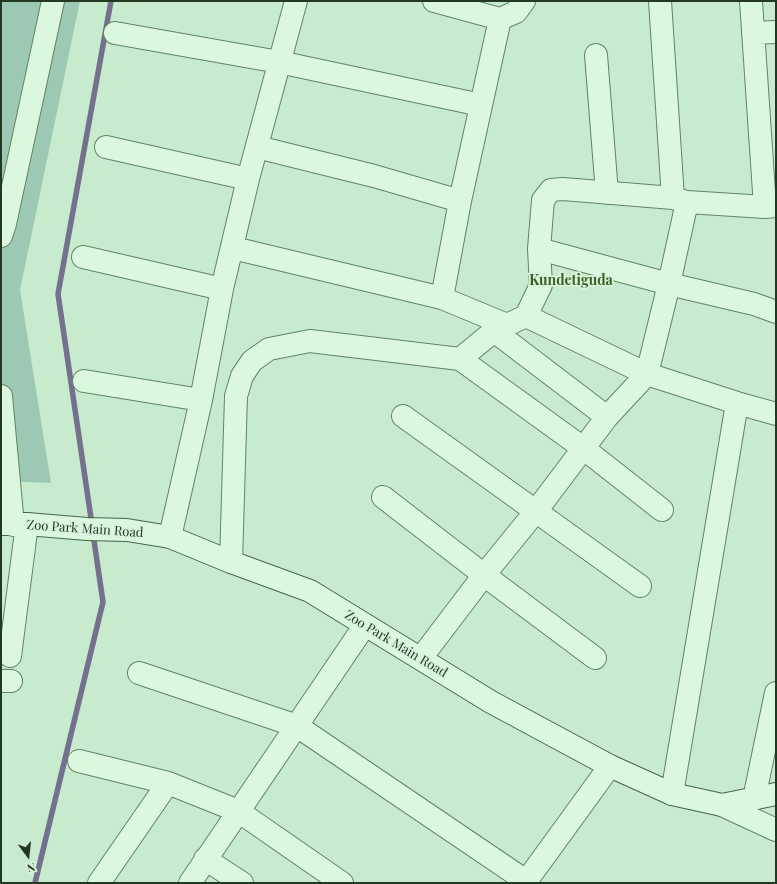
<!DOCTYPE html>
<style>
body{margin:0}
#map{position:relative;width:777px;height:884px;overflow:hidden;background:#c8ebcd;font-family:"Playfair Display",serif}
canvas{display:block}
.frame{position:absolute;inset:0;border:2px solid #233821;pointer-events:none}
.north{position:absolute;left:8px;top:836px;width:40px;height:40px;-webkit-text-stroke:3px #d7f3db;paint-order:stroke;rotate:165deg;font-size:11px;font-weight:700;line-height:16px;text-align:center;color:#233821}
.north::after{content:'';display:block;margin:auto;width:14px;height:18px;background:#233821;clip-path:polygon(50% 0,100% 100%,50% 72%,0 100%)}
</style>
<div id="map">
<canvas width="777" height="884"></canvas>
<div class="frame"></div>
<div class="north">N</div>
</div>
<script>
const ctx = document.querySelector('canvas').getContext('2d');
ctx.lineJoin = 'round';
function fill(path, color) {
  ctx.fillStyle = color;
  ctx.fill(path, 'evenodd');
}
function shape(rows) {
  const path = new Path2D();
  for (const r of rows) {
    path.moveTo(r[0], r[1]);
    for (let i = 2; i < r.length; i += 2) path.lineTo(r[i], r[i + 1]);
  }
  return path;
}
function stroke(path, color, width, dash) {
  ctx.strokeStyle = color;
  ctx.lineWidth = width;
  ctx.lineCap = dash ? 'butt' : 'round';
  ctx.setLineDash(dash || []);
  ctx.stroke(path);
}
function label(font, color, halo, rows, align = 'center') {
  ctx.font = font + ' "Playfair Display",serif';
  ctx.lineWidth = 3.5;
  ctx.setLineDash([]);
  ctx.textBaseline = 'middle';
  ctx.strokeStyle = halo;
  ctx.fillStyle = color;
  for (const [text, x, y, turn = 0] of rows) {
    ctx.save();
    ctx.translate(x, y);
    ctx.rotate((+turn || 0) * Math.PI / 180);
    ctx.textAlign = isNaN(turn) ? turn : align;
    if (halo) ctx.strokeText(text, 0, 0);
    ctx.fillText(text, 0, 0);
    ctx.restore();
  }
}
const green = shape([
 [1,1,80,1,20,290,51,483,1,481]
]);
const stream = shape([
 [92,525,58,294,111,1],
 [35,883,103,602,93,534]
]);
const minor = shape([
 [434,1,500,19,516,12,524,1],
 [660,1,673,198],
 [751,1,765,207],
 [115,33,279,62,481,105],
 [753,33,776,32],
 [596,55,607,193],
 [106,147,248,179],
 [257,147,374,176,460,201],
 [1,236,5,224,53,1],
 [233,248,442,298,507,325],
 [539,249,669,284,754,304,776,312],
 [83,257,222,289],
 [442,298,460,201,500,19],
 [526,316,647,374,737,403,776,414],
 [494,331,607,417],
 [460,359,494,331,526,316,541,285,539,249,543,200,551,190,563,189,673,198,687,202,765,207,776,206],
 [84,381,201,400],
 [1,396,13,525],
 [403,416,640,586],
 [383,497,484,575,595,658],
 [170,537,201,400,222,289,248,179,296,1],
 [231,562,236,396,242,376,252,361,269,349,310,341,460,359,583,448,662,510],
 [10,656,27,524],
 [421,658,484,575,536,511,607,417,647,374,669,284,687,202],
 [139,673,297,726,526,881],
 [1,681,11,681],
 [79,761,168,783,238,811,342,883],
 [672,794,737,403],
 [754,799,776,693],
 [722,805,776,830],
 [205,859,242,883],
 [99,883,168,783],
 [190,883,365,625],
 [525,883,610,766]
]);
const secondary = shape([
 [1,524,27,524,87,529,127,530,170,537,231,562,310,591,491,702,610,766,672,794,722,805,776,794]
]);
const streetNames = [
 ["Zoo Park Main Road",85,529,4],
 ["Zoo Park Main Road",396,644,31]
];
const neighbourhoodNames = [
 ["Kundetiguda",571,281]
];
fill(green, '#9dc9b4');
stroke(stream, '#75708e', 5.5);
stroke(minor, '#60865e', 24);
stroke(secondary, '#446841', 24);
stroke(minor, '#dbf7de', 22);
stroke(secondary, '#dbf7de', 22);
label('13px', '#233821', '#d7f3db', streetNames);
label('bold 14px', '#3a6123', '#d7f3db', neighbourhoodNames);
</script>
